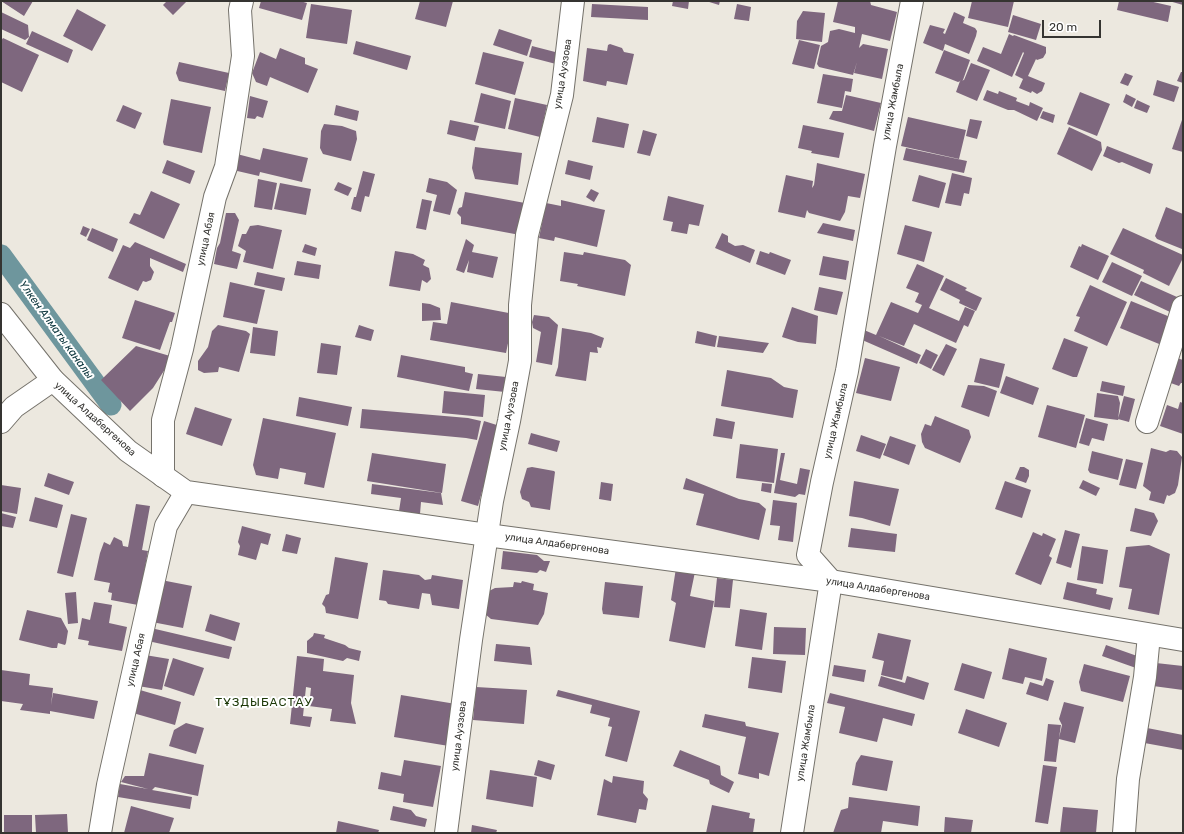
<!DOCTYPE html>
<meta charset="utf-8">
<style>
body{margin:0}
#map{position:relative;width:1184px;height:834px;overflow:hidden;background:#ece8df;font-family:Rubik,sans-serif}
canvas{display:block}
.frame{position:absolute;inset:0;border:2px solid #353431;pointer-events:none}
.scale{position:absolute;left:1042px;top:20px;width:59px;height:18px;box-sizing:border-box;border:2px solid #353431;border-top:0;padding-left:5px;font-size:12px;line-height:14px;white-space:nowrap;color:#353431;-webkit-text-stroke:3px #fff;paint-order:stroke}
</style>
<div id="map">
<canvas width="1184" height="834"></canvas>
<div class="frame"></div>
<div class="scale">20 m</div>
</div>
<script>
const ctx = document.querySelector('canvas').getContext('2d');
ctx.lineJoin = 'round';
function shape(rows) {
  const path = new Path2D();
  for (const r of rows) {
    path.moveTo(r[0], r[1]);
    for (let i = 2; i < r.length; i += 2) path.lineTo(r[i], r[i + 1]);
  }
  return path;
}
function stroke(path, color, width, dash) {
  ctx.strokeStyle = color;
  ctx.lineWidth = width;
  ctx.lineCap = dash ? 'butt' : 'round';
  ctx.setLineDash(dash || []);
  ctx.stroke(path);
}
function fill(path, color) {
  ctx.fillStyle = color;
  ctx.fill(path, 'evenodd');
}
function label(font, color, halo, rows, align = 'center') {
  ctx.font = font + ' Rubik,sans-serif';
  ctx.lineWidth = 4;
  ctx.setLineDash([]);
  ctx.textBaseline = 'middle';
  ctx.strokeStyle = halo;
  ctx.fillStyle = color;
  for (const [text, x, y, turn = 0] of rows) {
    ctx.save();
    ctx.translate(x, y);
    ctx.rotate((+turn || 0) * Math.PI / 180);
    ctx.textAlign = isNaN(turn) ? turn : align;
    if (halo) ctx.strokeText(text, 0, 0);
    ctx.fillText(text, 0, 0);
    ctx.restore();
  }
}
const canal = shape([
 [1,255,111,405]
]);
const building = shape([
 [1,1,33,1,24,16],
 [167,1,187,1,173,15,163,5],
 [261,1,300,1,307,3,302,20,259,8],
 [420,1,453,1,446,27,415,19],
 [673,1,689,1,688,9,672,6],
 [706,1,720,1,719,5],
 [838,1,870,1,871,5,897,12,890,41,862,34,859,48,863,44,888,49,882,79,854,73,857,62,853,75,819,67,817,64,821,46,828,42,830,31,839,29,855,33,855,27,833,22],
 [972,1,1014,1,1008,27,968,18],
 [1119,1,1149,1,1171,6,1168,22,1117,10],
 [1169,1,1183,1,1183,5],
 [311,4,352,10,347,44,306,38],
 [592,4,648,7,648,20,591,17],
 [737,4,751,7,749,21,734,19],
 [77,9,106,25,92,51,63,36],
 [803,11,825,13,822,42,796,39,797,21],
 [1,12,28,25,29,37,25,40,1,29],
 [954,12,965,17,963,23,975,28,977,31,976,36,969,54,945,44,943,51,923,43,930,25,945,29,943,33,945,34],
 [1013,15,1041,24,1036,40,1008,32],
 [499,29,532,40,527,56,493,45],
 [32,31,73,50,68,63,26,44],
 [1009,34,1013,36,1014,35,1046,47,1046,53,1043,58,1037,60,1036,59,1028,76,1045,83,1042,91,1037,94,1032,91,1031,93,1019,88,1023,79,1015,75,1024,53,1023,52,1012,77,977,61,983,47,1001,54],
 [3,38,39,55,22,92,1,82,1,41],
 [799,40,820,45,814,69,792,64],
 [356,41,411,56,407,70,353,54],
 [610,44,622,48,624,52,634,54,627,85,607,81,606,86,583,81,587,48,607,51,608,45],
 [532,46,559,53,556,64,529,57],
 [280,48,305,58,305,64,318,69,308,93,270,77,267,86,256,82,252,73,260,52,276,59],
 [944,50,970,60,963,80,958,82,935,73],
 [483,52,524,62,515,95,475,84],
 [179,62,229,73,225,91,179,81,176,73],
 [971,63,990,70,977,101,956,92,960,81,964,80],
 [1181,72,1183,72,1183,83,1177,81],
 [1125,73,1133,76,1128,86,1120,83],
 [823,74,853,79,851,92,845,91,842,108,817,103],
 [1157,80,1179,87,1174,102,1153,95],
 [987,90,998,94,999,91,1017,98,1016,101,1029,106,1030,102,1043,108,1037,121,1014,110,1008,110,983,100],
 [1080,92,1110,104,1097,136,1067,124],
 [481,93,511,101,505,129,474,122],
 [1126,94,1136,99,1132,107,1123,102],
 [846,95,881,103,874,131,829,119,833,111,842,111],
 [250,96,268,101,263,118,257,116,255,119,247,118],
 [515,98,547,105,540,137,508,129],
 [171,99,211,107,202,153,164,145,163,142],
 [1137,100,1150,106,1147,113,1134,108],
 [123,105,142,113,135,129,116,121],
 [336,105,359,111,357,121,334,115],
 [1043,111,1055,115,1053,123,1040,118],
 [597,117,629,124,624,148,592,142],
 [908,117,966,130,959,159,901,146],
 [1183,117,1183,152,1172,149],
 [970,119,982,121,977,139,966,136],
 [450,120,479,126,475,141,447,134],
 [324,124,342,126,356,131,357,139,351,161,323,154,320,148,321,131],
 [803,125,844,133,839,158,811,153,812,151,798,148],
 [1069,127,1101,142,1102,150,1092,171,1057,154],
 [643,130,657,134,650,156,637,153],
 [1107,146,1153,164,1150,174,1122,162,1119,163,1103,156],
 [475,147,522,153,518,185,475,179,472,168],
 [263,148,308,158,302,182,260,172,259,176,233,170,237,154,260,160],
 [906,148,967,161,964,173,903,160],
 [167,160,195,171,190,184,162,173],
 [568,160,593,166,590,180,565,174],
 [817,163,865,174,860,198,848,196,845,212,840,221,809,213,807,210,805,218,778,212,786,175,813,181,812,188,814,185],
 [363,171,375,174,369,197,365,196,361,212,351,209,354,197,356,197],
 [952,173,972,178,969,194,964,193,961,206,945,203],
 [919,175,946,183,939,208,912,201],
 [429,178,447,182,457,190,450,215,433,211,437,195,426,192],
 [258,179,277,183,272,210,254,207],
 [338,182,352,188,348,196,334,190],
 [280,183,311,189,306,215,274,209],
 [591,189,599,193,594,202,586,197],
 [151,191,180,204,164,239,129,223,134,213,140,215],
 [465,192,525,203,520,235,461,224,461,217,457,213,459,208,462,207],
 [668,196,704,205,699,226,689,224,687,234,671,231,673,222,663,220],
 [422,199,432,201,426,230,416,228],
 [561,200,605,210,597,247,555,237,554,241,539,238,546,203,561,206],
 [1166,207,1183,214,1182,249,1157,239,1155,236],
 [226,213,235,213,239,220,232,251,241,254,237,269,214,264,217,248,220,243],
 [823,223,855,230,853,241,817,233],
 [258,225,282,230,273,269,243,262,246,251,238,246,242,234,246,234,250,226],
 [905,225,932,232,924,262,897,254],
 [83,226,90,229,86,237,80,234],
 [92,228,118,239,113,252,87,240],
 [1123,228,1183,255,1183,258,1169,286,1143,273,1144,270,1110,254],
 [722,233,728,236,728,242,735,246,743,245,755,250,750,263,715,248],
 [466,239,474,245,472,252,498,257,493,278,467,272,469,260,464,273,456,270],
 [135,242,186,264,183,272,150,258,150,266,154,272,151,280,146,282,143,281,138,291,108,278,123,245,130,248],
 [305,244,317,248,315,256,302,252],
 [1082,244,1109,256,1098,280,1070,267,1079,246,1081,247],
 [395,251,413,254,425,260,423,265,429,268,431,279,427,283,422,280,420,291,389,286],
 [760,251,769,254,770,252,791,260,785,275,756,264],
 [564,252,583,255,584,252,625,260,631,265,625,296,577,286,578,284,560,281],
 [823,256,849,261,846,280,819,275],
 [297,261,321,265,319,279,294,275],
 [1112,262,1142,276,1132,296,1102,282],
 [917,264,944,276,929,308,959,321,965,307,975,311,968,327,964,325,956,343,914,324,904,346,879,336,921,355,917,364,860,339,864,330,876,335,891,302,918,313,922,305,915,302,919,293,906,288],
 [257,272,285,278,282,291,254,285],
 [946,278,967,288,965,290,982,298,976,311,959,303,960,300,940,290],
 [1141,281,1177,297,1170,312,1134,295],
 [230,282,265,290,257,324,223,317],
 [1090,285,1127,302,1107,346,1074,331,1080,317,1076,316],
 [819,287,843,292,837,315,814,310],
 [135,300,175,313,172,322,170,322,160,350,122,338],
 [1131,301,1175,319,1164,346,1120,328],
 [451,302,514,314,506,353,430,340,433,322,447,324],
 [422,303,430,304,440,308,441,320,422,321],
 [792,307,818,316,816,344,798,342,782,337],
 [534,315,549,317,558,325,552,365,536,362,541,332,533,328,532,322],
 [218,325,246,331,250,334,239,372,219,367,218,372,204,373,198,370,198,361,208,347,212,331],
 [359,325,374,330,371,341,355,337],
 [253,327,278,331,275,356,250,353],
 [562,328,591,333,604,338,601,348,597,347,598,353,590,352,586,381,555,376,558,367],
 [697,331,717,336,715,347,695,343],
 [719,336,769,343,763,353,717,347],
 [1064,338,1088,347,1077,377,1073,377,1052,369],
 [321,343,341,346,337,375,317,373],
 [946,344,957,349,944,376,932,370],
 [136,346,170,356,167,366,153,388,130,411,101,380],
 [926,349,938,355,931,369,919,363],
 [401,355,465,367,465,372,473,374,469,391,397,377],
 [865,358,900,367,891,401,856,393],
 [980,358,1005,364,999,388,974,382],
 [1177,358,1183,360,1183,383,1181,383,1179,386,1168,382],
 [727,370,771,378,784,387,798,390,793,418,721,406],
 [478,374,506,377,505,392,476,389],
 [1006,376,1039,388,1033,405,1000,393],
 [1102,381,1125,386,1123,396,1100,391],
 [968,385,984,386,997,391,989,417,961,407],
 [444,391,485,395,483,417,442,413],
 [1097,393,1118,396,1120,403,1118,420,1094,417],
 [1124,396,1135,399,1129,422,1118,419],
 [299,397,352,407,348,426,296,416],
 [1180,402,1183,403,1183,434,1160,426,1167,405,1178,409],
 [1047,405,1085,415,1076,448,1038,437],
 [195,407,232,419,222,446,186,434],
 [362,409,468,418,481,421,477,440,466,438,360,428],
 [935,416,969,430,971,437,960,463,925,448,922,442,921,434,925,424,931,426],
 [263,418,336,433,324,488,304,484,306,473,280,468,278,479,256,475,253,465],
 [716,418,735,422,732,439,713,436],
 [1086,418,1108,424,1104,441,1092,438,1089,446,1079,443],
 [484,421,500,426,478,506,461,501],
 [531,433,560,441,557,452,528,444],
 [861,435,886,444,880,459,856,451],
 [890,436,916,445,909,465,883,455],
 [740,444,778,449,774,483,736,478],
 [1151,448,1166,452,1170,450,1177,451,1182,457,1178,485,1175,493,1169,496,1167,495,1164,504,1149,500,1151,492,1143,486],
 [1092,451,1123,459,1118,480,1090,473,1088,470],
 [372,453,446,464,442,493,367,481],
 [781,453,785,453,780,480,797,484,800,468,810,470,805,495,799,494,795,497,774,493],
 [1126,459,1143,463,1136,489,1119,485],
 [532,467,554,471,555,472,550,510,531,507,529,502,522,499,520,492,527,468],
 [1020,467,1024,467,1029,470,1029,476,1026,483,1015,479],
 [48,473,74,482,69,495,44,486],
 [686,478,739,499,759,503,766,509,759,540,696,525,704,494,683,489],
 [1083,480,1100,488,1096,496,1079,488],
 [854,481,899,489,890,526,862,518,849,516],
 [1005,481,1031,490,1022,518,995,509],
 [601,482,613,484,611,501,599,499],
 [762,483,772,484,771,493,761,491],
 [372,484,441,493,443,505,421,502,420,514,399,511,401,498,371,494],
 [1,485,21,488,17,514,1,511],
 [35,497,63,505,57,528,29,521],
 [773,500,797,503,793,542,778,540,780,526,770,525],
 [136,504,150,506,142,550,148,551,138,605,111,600,112,593,108,592,110,583,94,580,100,553,104,542,110,545,114,537,122,541,123,546,128,547],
 [1135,508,1154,513,1158,521,1151,536,1130,531],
 [1,513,16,517,13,528,1,526],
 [71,514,87,518,73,577,57,573],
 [242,526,271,534,268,545,261,543,256,560,238,555,240,546,238,542],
 [851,528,897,534,895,552,848,547],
 [1065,530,1080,534,1071,568,1056,563],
 [1033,532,1042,536,1043,533,1056,539,1049,556,1052,558,1041,585,1015,574],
 [286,534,301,538,297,554,282,551],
 [1149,545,1170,554,1159,615,1128,609,1132,589,1119,587,1126,547],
 [1082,546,1108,550,1103,584,1077,580],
 [503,551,537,555,544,561,550,561,546,572,540,570,537,573,501,569],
 [335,557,368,563,358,619,326,613,325,607,322,604,326,595,329,594],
 [676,568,695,572,690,596,714,601,705,648,669,641,676,603,671,600],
 [383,570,419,575,425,580,431,579,432,575,463,580,459,609,432,605,430,594,422,593,419,609,388,604,386,601,379,600],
 [717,578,733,580,730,608,714,607],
 [161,580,192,586,183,628,152,622],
 [522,581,534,584,533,590,548,593,544,614,538,625,491,619,485,614,489,591,495,588,513,587,514,582,521,583],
 [605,582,643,586,639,618,603,614,602,609],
 [1067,582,1097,589,1096,594,1113,598,1110,610,1063,599],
 [76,592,78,623,68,624,65,593],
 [94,602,112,605,109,623,127,627,122,651,88,645,89,641,78,639,82,618,90,620],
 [740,609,767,613,762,650,735,646],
 [27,610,61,618,68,631,66,643,65,645,58,643,57,648,52,648,19,640],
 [210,614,240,623,235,641,205,631],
 [774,627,806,628,805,655,773,654],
 [151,628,232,647,229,659,148,641],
 [314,633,325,635,324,638,345,645,349,648,361,651,359,661,347,658,343,661,307,653,307,641,313,636],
 [878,633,911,640,902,680,881,675,884,661,872,658],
 [496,644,530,647,532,665,494,661],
 [1106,645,1140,657,1136,668,1102,656],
 [1009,648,1047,658,1042,681,1025,677,1023,684,1002,679],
 [145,655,169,659,162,690,138,686],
 [297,656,324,659,323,671,354,675,351,703,356,724,330,721,332,709,309,706,311,688,306,687,303,716,312,717,310,727,290,724],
 [752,657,786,661,782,693,748,688],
 [173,658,204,668,194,696,164,686],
 [962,663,992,672,984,699,954,690],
 [1156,663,1183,666,1183,690,1153,686],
 [1084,664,1130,676,1123,702,1081,691,1079,682],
 [834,665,866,670,864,682,832,676],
 [1,670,30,674,29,685,53,688,51,705,53,693,98,701,94,719,50,711,50,714,20,710,23,704,1,701],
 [881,676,905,683,907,676,929,683,924,700,878,686],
 [1046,678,1054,681,1048,701,1026,694,1030,682,1043,686],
 [476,687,527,690,524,724,473,720],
 [140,690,181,702,175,725,133,713],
 [558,690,640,711,627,762,605,756,612,727,608,726,610,718,590,713,592,705,556,696],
 [830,693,915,714,912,726,883,718,877,742,839,733,845,707,827,703],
 [401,695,462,705,455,747,394,737],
 [1064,702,1084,707,1075,743,1059,739,1056,762,1044,761,1048,724,1061,725,1059,738,1062,725,1059,719],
 [966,709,1007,723,999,747,958,733],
 [705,714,745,722,746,726,779,733,769,776,759,773,759,779,738,774,746,737,702,727],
 [186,723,204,728,196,754,169,746,174,730],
 [1142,727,1183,735,1183,750,1139,742],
 [680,750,720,766,721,775,734,782,729,793,710,784,709,780,673,766],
 [149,753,204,765,198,796,155,787,152,790,192,797,190,809,118,797,120,784,148,789,121,782,125,776,144,776],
 [861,755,893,761,887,791,852,785,856,763],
 [404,760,441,766,433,807,403,802,404,794,378,789,381,772,401,776],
 [538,760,555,765,551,780,534,775],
 [1043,765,1057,767,1048,824,1035,822],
 [490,770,537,777,533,807,486,799],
 [613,776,644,781,643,793,648,799,646,810,639,809,636,823,597,815,604,779,612,783],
 [849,797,920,806,918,826,883,821,881,833,833,833,841,810,848,808],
 [712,805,750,813,749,818,755,819,753,833,706,833],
 [131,806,174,818,169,833,124,833],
 [393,806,411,810,416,816,427,819,425,827,390,820],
 [1063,807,1098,810,1096,833,1060,833],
 [67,814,68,833,36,833,35,815],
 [4,815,32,815,32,833,4,833],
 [945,817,973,820,971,833,944,833],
 [338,821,379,830,378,833,336,833],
 [472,825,497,830,496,833,471,833]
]);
const street = shape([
 [1,422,14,407,53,380],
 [1147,422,1183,307],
 [163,476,163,420,182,349,215,197,226,167,243,56,240,10,242,1],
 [100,833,108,785,166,526,186,492],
 [446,833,471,640,492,501,509,421,520,361,520,305,527,235,562,95,573,1],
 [792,833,831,581,808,555,822,482,847,371,885,146,912,1],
 [1124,833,1128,779,1145,677,1149,635]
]);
const secondary = shape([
 [1,314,53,380,128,451,186,492,487,535,831,581,1183,640]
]);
const streetNames = [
 ["улица Ауэзова",563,74,-81],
 ["улица Жамбыла",893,102,-79],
 ["улица Абая",206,239,-78],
 ["улица Ауэзова",509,416,-79],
 ["улица Алдабергенова",95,419,42],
 ["улица Жамбыла",836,421,-77],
 ["улица Алдабергенова",557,544,8],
 ["улица Алдабергенова",878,589,9],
 ["улица Абая",136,660,-77],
 ["улица Ауэзова",459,736,-83],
 ["улица Жамбыла",806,743,-81]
];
const waterNames = [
 ["Үлкен Алматы каналы",56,330,54]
];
const quarterNames = [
 ["ТҰЗДЫБАСТАУ",264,703]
];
stroke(canal, '#6e969d', 21);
fill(building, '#7e677e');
stroke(street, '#75726b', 24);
stroke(secondary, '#75726b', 24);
stroke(street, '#fff', 22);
stroke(secondary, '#fff', 22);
label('10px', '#353431', '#fff', streetNames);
label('italic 11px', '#083239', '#fff', waterNames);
ctx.letterSpacing = '1px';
label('12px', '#1c3807', '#fff', quarterNames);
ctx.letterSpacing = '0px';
</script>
